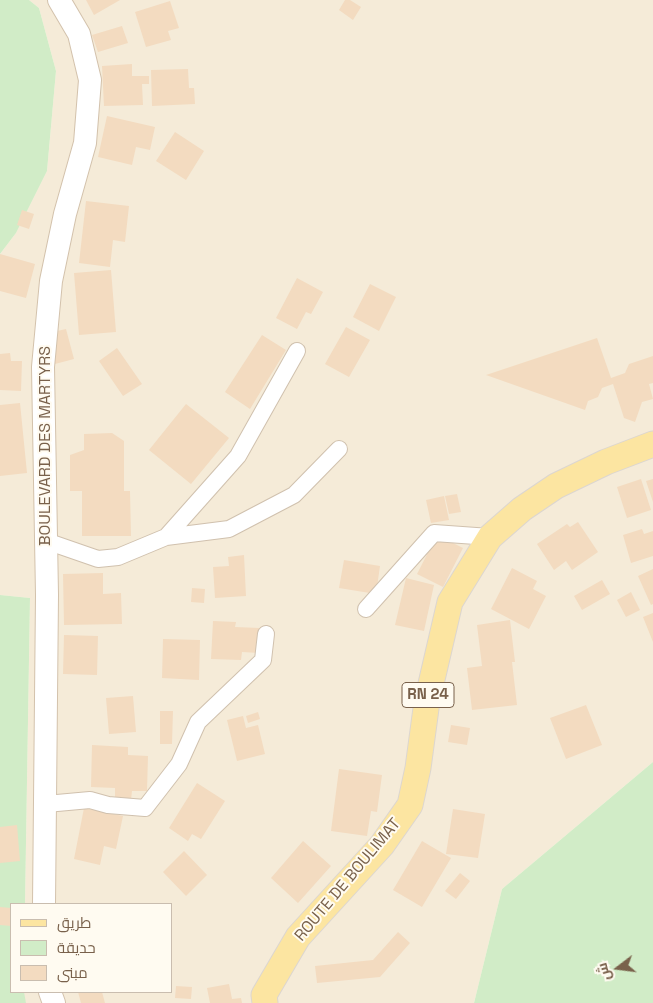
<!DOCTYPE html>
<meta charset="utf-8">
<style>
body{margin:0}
#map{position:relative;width:653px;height:1003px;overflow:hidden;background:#fdf8ea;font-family:"Space Grotesk",Cairo,sans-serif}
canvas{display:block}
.legend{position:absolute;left:10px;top:903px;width:162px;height:90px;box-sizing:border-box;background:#fffbf1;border:1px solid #c9bdaf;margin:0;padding:6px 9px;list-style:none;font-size:15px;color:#79614b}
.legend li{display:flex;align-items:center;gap:10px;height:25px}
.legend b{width:25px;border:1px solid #c9bdaf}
.north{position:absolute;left:593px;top:943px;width:50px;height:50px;-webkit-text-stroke:4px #fffbf1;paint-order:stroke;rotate:255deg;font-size:14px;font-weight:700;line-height:20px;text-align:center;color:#79614b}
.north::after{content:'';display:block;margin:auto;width:18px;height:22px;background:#79614b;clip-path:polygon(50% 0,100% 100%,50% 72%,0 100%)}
</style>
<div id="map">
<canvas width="653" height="1003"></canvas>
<ul class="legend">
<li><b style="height:6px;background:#fce5a1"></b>طريق</li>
<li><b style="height:14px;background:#d1ecc7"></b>حديقة</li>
<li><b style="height:14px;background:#f3dbc0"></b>مبنى</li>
</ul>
<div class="north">ش</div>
</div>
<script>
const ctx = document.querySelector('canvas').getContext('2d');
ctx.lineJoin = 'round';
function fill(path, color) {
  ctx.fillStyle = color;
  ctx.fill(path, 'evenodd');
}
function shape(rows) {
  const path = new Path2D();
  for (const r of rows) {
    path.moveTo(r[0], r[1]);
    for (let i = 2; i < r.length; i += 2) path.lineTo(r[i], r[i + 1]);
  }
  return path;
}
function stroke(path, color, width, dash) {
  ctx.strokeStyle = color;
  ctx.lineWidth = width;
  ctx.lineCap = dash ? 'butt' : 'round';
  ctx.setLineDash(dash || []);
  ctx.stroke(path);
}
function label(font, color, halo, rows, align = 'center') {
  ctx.font = font + ' "Space Grotesk",sans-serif';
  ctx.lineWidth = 4;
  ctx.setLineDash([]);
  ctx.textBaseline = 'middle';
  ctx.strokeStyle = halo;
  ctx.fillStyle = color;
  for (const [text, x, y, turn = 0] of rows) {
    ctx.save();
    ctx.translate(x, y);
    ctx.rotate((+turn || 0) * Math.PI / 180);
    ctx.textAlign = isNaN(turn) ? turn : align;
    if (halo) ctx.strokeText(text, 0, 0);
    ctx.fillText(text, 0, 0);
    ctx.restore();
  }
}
const residential = shape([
 [29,0,653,0,653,762,502,889,474,1003,26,1003,24,999,24,992,171,992,171,904,25,904,30,598,0,595,0,254,16,233,47,171,56,71,39,8]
]);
const green = shape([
 [0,0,29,0,39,8,56,71,47,171,16,233,0,254],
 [0,595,30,598,25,904,11,904,11,992,24,992,26,1003,0,1003],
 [653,762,653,1003,474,1003,502,889]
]);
const building = shape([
 [86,0,120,0,94,15],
 [345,0,350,0,361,7,353,20,339,10],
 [170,1,179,28,168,31,171,40,146,47,135,12],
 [122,26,128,43,98,52,92,35],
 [132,64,132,76,149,76,149,84,142,84,143,105,104,106,102,66],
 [188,69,189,88,194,88,195,104,152,106,151,70],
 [107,116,155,127,150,150,136,147,132,165,98,157],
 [175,132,204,151,186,180,156,161],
 [86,201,129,206,125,242,113,240,110,267,79,263],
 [22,210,34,214,29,229,17,225],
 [0,254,35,264,26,298,0,291],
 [111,270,116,332,79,335,74,273],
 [297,278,323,292,311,314,306,312,297,329,276,318],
 [370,284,396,297,379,331,353,317],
 [346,327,370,340,349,377,325,364],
 [66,329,74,359,55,364,48,333],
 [262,335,286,350,250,409,225,392],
 [597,338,611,378,625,373,629,364,653,356,653,383,649,384,653,399,642,402,635,422,624,418,613,384,602,388,598,397,588,401,585,410,486,375],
 [117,348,142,384,123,396,99,361],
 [10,353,11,361,22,361,21,391,0,390,0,354],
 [20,403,27,473,0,476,0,405],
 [186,404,229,438,191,484,149,450],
 [112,433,124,441,124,491,130,491,131,536,82,536,82,491,70,491,70,455,84,450,84,434],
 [641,479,651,510,627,518,617,487],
 [653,479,653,502,646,481],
 [457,494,461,512,449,514,445,496],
 [444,496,449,520,431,523,426,500],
 [578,522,598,552,572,570,566,561,554,570,537,544,567,524,570,527],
 [642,529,644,534,653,531,653,556,631,563,623,535],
 [437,535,463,548,443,587,417,574],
 [244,555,246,596,215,598,213,567,229,566,228,557],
 [344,560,380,566,376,594,339,588],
 [512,568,537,581,533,589,546,596,529,629,491,609],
 [653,569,653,604,651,605,638,576],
 [103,573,103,594,121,593,122,624,64,625,63,574],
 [406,578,434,585,424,631,395,625],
 [602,580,610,594,582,610,574,596],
 [192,588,205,589,204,603,191,602],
 [631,592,640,610,626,617,617,600],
 [653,613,653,642,643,617],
 [510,620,515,662,512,662,517,705,472,710,467,668,482,666,477,625],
 [213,621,236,622,235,627,260,628,259,653,242,652,241,660,211,659],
 [64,635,98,636,97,675,63,674],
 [163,639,200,640,199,680,162,678],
 [133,696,136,732,109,734,106,698],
 [586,705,602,745,566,759,550,718],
 [160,711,173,711,172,744,160,744],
 [258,712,260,719,248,723,246,716],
 [243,716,246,728,258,725,265,754,237,761,227,720],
 [451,725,470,728,467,745,448,742],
 [92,745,128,747,128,755,148,756,147,791,132,791,131,800,115,799,115,788,91,787],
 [339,769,382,775,377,812,371,811,367,836,331,831],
 [197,783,225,801,201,839,192,834,188,841,169,828],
 [84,808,123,816,116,849,104,846,100,865,74,859],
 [453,809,485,814,478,858,446,854],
 [17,825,20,861,0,863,0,827],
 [303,841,331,866,298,903,271,878],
 [422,841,451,858,422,907,393,890],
 [184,851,207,875,186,896,163,872],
 [460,873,470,881,456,899,445,891],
 [0,907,11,908,11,926,0,925],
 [398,932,410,943,380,977,317,983,315,966,373,960],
 [229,984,232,999,241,998,242,1003,210,1003,207,988],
 [176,986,192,987,191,999,175,998],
 [78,992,102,992,105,1003,81,1003]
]);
const street = shape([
 [166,537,238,456,297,351],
 [46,541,98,559,118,557,166,537,229,529,294,495,339,449],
 [366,609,434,533,490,537],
 [46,804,90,800,108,805,145,808,179,764,198,722,263,660,266,634]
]);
const secondary = shape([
 [44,904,47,595,43,367,51,281,65,214,85,143,90,80,79,34,59,0],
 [50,992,54,1003]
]);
const primary = shape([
 [265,1003,264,995,298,937,382,845,410,805,418,768,427,701,450,602,490,537,522,509,556,486,606,462,653,444]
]);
const shields = [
 [428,695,52]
];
const shieldNames = [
 ["RN 24",428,695]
];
const streetNames = [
 ["BOULEVARD DES MARTYRS",46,446,-90],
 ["ROUTE DE BOULIMAT",348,880,-50]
];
fill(residential, '#f5ebd8');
fill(green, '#d1ecc7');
fill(building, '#f3dbc0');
stroke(street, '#d0c1ae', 18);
stroke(secondary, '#d3c2ac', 24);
stroke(primary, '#dcd6d0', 27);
stroke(street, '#fff', 16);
stroke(secondary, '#fff', 22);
stroke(primary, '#fce5a1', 25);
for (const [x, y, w] of shields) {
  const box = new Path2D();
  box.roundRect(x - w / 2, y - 12.5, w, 25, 4);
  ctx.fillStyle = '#fffbf1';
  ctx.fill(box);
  stroke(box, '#79614b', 1);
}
label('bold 15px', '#79614b', null, shieldNames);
label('16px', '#79614b', '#fffbf1', streetNames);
</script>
